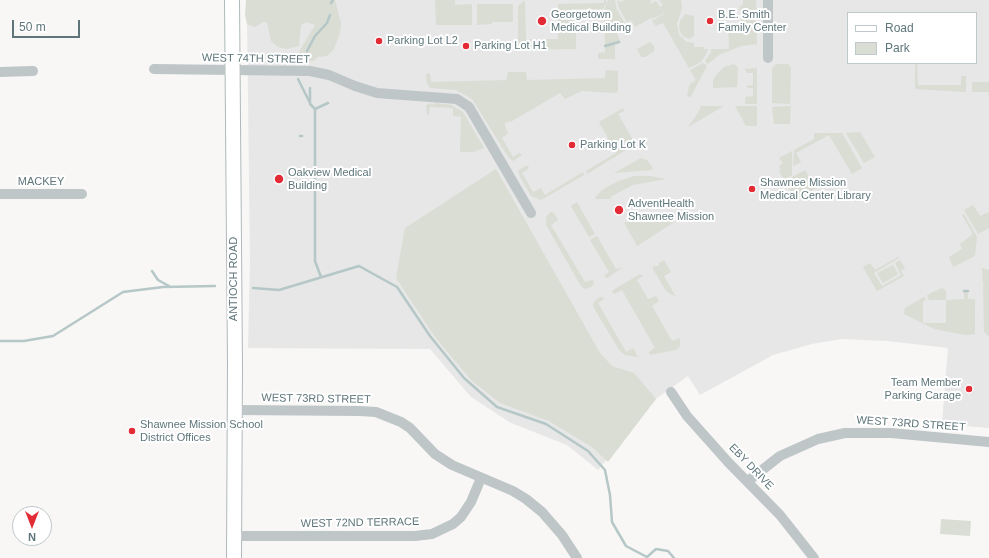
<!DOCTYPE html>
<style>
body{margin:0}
#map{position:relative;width:989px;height:558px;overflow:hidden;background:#f8f7f5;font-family:Helvetica,sans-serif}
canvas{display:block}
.legend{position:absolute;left:847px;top:12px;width:130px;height:52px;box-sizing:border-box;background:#fff;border:1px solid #bfc8ca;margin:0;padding:5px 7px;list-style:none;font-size:12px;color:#5e767a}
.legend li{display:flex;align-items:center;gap:8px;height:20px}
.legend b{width:20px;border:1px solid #bfc8ca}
.north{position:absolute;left:12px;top:506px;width:40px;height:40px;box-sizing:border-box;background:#fff;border:1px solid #bfc8ca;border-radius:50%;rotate:180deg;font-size:11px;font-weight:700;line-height:16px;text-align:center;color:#5e767a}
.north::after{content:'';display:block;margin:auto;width:14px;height:18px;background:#e22b34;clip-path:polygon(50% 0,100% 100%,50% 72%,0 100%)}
.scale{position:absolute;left:12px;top:20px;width:68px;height:18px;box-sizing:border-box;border:2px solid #5e767a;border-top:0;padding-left:5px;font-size:12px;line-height:14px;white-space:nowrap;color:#5e767a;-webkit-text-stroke:3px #fff;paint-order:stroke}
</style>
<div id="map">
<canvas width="989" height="558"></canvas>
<ul class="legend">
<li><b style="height:5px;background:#fff"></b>Road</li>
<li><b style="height:11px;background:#daddd4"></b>Park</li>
</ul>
<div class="north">N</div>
<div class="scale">50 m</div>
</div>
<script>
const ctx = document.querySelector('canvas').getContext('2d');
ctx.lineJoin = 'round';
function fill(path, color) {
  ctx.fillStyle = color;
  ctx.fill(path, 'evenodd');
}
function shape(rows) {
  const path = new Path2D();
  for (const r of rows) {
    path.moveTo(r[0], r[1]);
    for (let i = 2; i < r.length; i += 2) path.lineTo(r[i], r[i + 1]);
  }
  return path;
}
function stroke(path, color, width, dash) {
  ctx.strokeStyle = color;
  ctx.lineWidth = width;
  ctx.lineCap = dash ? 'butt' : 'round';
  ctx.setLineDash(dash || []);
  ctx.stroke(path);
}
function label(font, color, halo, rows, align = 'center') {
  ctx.font = font + ' Helvetica,sans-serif';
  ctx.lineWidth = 4;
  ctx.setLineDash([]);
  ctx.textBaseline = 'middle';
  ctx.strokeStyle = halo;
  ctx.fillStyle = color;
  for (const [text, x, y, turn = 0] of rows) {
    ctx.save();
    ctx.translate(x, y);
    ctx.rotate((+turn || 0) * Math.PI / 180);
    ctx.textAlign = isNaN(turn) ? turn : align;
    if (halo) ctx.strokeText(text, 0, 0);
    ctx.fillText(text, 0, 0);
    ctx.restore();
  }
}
const built = shape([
 [322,0,989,0,989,428,942,424,948,348,888,341,841,339,812,344,773,355,700,395,688,376,656,399,598,470,567,445,511,423,471,397,430,349,248,348,250,261,247,16],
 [848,13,976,13,976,63,848,63]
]);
const green = shape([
 [246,0,335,0,341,23,340,33,334,49,327,56,318,57,313,61,301,62,299,59,299,52,315,25,307,22,301,25,299,46,287,49,278,47,271,41,267,22,263,22,255,27,247,24,245,15],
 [435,0,455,0,455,5,472,4,472,25,436,25],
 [525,0,526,39,558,39,558,17,576,17,576,49,518,50,518,6],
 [604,0,606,0,606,4,603,9,571,9,571,15,558,15,558,4,604,3],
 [608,0,615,0,617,10,626,25,616,31,620,41,605,45,604,11],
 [617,0,621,2,624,0,651,0,650,4,656,1,660,7,663,5,659,0,681,0,682,9,677,24,679,35,687,42,694,43,694,47,704,47,704,49,708,49,708,51,701,62,689,68,663,23,656,26,652,21,667,12,652,19,651,18,635,27,631,20,627,22,619,8],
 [743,0,756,0,757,44,741,46,719,55,708,64,705,61,711,52,711,49,729,49,728,23,738,23,741,21,742,13,739,8,743,4],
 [513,4,513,22,492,22,492,24,477,25,477,4],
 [685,14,694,16,694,36,689,39,683,36,679,29,680,21],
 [650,42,654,46,654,51,645,57,641,57,637,49],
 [615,44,615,59,598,59,598,53,605,52,605,47],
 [703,63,707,66,690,98,687,95,690,84,696,80,690,70],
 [915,63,917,63,918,85,961,85,961,76,966,76,966,92,915,89],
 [734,64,738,68,737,87,713,88,713,81,716,75,724,67],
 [776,64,788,64,791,67,790,104,772,103,772,68],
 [757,68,757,104,745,104,745,97,753,96,753,88,748,88,746,86,753,85,753,73,747,73,745,69],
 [606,70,618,71,618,91,616,93,582,91,565,99,560,93,512,121,505,123,505,126,508,133,502,138,513,157,519,153,522,155,513,161,509,158,472,99,456,90,430,88,427,83,426,75,427,73,430,74,431,82,506,80,508,72,526,72,527,80,605,78],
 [972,82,989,82,989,92,972,92],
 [430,103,432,105,436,103,451,105,463,112,484,148,473,152,460,152,461,117,453,116,453,108,430,107,429,114,427,115,426,105],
 [701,106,724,106,688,127,698,113],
 [735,106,757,106,757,126,746,126],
 [791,106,790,124,774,124,772,107],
 [623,108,624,111,618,114,634,142,640,139,642,140,587,174,586,171,616,153,599,122],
 [860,132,875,157,864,163,846,133],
 [814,133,842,133,862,168,852,174,829,135,796,153,801,162,793,166,794,150,814,139],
 [792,151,792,175,784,180,779,171,781,170,779,166,783,163,779,158],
 [641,158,647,160,653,168,652,170,614,173],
 [525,166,528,166,529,168,522,173,533,192,541,188,545,195,583,172,584,175,541,200,531,196,520,177,518,171],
 [496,169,600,353,612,366,634,373,656,399,608,462,592,447,549,421,500,403,471,380,435,337,396,278,405,228],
 [805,170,816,188,796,200,785,181],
 [634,176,651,176,666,179,633,185,610,197,612,199,596,199,595,198,600,192,605,188,619,181],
 [577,202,595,234,589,237,571,206],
 [973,205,980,216,989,212,989,228,978,234,964,210],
 [551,212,554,213,558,220,551,225,585,282,593,280,594,284,591,287,585,289,581,286,546,225,546,217],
 [964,214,977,237,975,256,953,267,949,257,962,249,960,244,973,234,962,215],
 [676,221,637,246,624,222],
 [597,236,616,269,623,267,607,278,604,276,609,272,590,240],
 [898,257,899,258,874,273,882,286,901,275,895,263,900,260,905,268,901,271,904,276,877,291,863,267,870,263,875,270],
 [664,260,671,272,664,276,676,297,666,291,653,269,653,266,659,266,659,263],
 [893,265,898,274,883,283,877,273],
 [982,268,989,270,989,336,984,332,983,286,985,284,983,284],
 [640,274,643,276,637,280,648,299,656,296,659,301,652,306,672,341,679,338,680,339,680,346,676,350,650,355,649,352,655,348,622,290,614,294,612,292,613,290],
 [942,288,946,291,946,300,964,299,964,291,968,291,968,299,975,299,975,334,965,335,934,329,904,314,905,308,924,297,926,300,923,301,923,323,946,323,946,300,929,300,927,295],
 [600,297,603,297,604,299,598,303,626,352,633,348,638,357,625,355,619,350,593,306,594,302],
 [941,519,971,521,970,536,940,534]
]);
const stream = shape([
 [331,3,333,0],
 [605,46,619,42],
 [307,51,315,36,327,23,330,15],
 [298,79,310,103],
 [310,88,310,104,315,109,315,261,321,277],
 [315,109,328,103],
 [300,136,302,136],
 [152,271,158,280,169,286],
 [253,288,279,290,359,266,397,287,430,336,464,378,497,407,546,424,588,451,605,470,610,495,612,522,626,546,647,557,656,549,668,551,674,558],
 [964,291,968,291],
 [0,341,24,341,53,336,123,292,163,287,215,286]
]);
const minor = shape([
 [768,0,768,58],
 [154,69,310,71,329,75,355,86,377,93,457,99,469,107,531,213],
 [0,72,33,71],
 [0,194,82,194],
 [671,392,687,416,728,462,780,515,814,558],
 [234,410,359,411,376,412,401,422,410,428,435,454,452,465,513,491,526,499,542,512,562,535,577,558],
 [748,481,780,456,818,439,845,433,891,433,989,442],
 [234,536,415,536,432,534,453,524,461,517,471,502,481,478]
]);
const secondary = shape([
 [232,0,235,365,234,558]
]);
const markers = [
 [542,21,5,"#e22b34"],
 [710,21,4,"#e22b34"],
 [379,41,4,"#e22b34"],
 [466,46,4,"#e22b34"],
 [572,145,4,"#e22b34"],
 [279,179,5,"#e22b34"],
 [752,189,4,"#e22b34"],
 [619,210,5,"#e22b34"],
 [969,389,4,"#e22b34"],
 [132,431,4,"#e22b34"]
];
const poiNames = [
 ["Georgetown",551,15],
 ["Medical Building",551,28],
 ["B.E. Smith",718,15],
 ["Family Center",718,28],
 ["Parking Lot L2",387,41],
 ["Parking Lot H1",474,46],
 ["Parking Lot K",580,145],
 ["Oakview Medical",288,173],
 ["Building",288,186],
 ["Shawnee Mission",760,183],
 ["Medical Center Library",760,196],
 ["AdventHealth",628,204],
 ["Shawnee Mission",628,217],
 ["Team Member",961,383,"right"],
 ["Parking Carage",961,396,"right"],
 ["Shawnee Mission School",140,425],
 ["District Offices",140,438]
];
const streetNames = [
 ["WEST 74TH STREET",256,59,1],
 ["MACKEY",41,182],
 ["ANTIOCH ROAD",234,279,-90],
 ["WEST 73RD STREET",316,399,1],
 ["WEST 73RD STREET",911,424,4],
 ["EBY DRIVE",751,467,46],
 ["WEST 72ND TERRACE",360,523,-1]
];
fill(built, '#e6e7e6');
fill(green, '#daddd4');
stroke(stream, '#b5c7c7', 2.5);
stroke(secondary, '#afb9bb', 16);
stroke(minor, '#bfc6c8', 10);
stroke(secondary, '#fff', 14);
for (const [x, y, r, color] of markers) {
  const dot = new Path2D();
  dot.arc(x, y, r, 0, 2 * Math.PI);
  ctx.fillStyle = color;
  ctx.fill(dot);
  stroke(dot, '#fff', 1.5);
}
label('11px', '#5e767a', '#fff', poiNames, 'left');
label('11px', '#5e767a', '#fff', streetNames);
</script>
